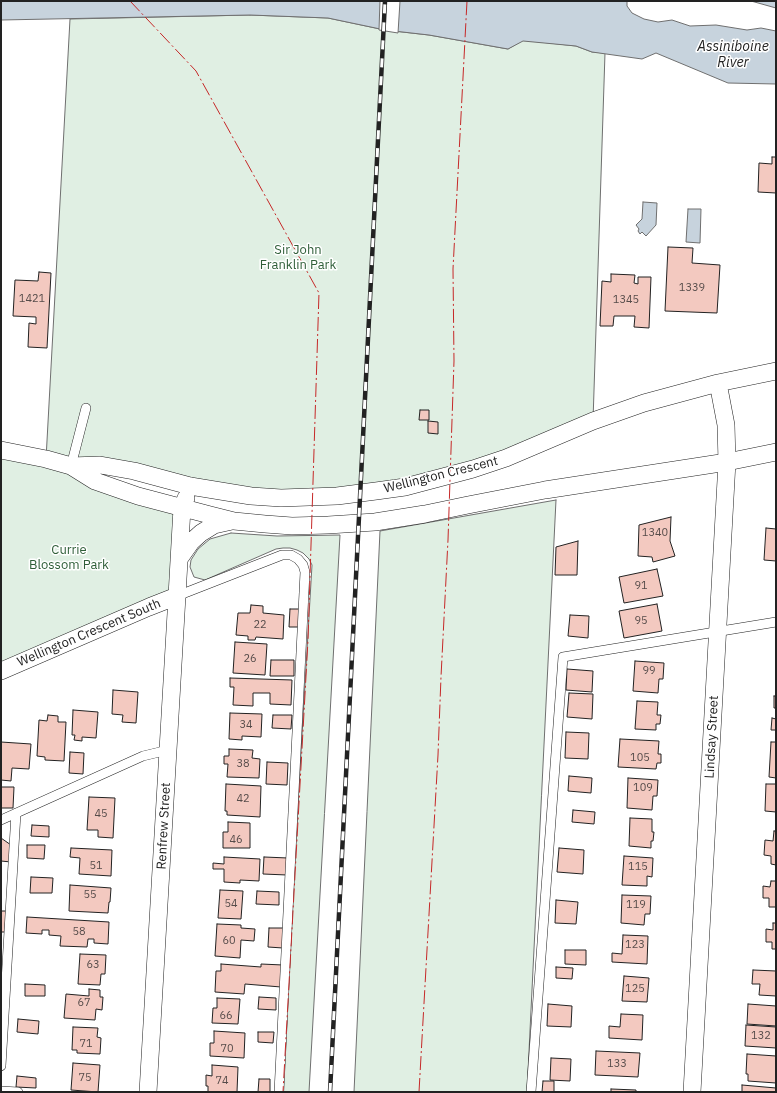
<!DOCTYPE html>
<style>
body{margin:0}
#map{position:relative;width:777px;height:1093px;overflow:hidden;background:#fff;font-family:"IBM Plex Sans",sans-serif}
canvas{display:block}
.frame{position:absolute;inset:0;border:2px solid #222;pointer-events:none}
</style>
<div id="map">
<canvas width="777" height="1093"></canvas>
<div class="frame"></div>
</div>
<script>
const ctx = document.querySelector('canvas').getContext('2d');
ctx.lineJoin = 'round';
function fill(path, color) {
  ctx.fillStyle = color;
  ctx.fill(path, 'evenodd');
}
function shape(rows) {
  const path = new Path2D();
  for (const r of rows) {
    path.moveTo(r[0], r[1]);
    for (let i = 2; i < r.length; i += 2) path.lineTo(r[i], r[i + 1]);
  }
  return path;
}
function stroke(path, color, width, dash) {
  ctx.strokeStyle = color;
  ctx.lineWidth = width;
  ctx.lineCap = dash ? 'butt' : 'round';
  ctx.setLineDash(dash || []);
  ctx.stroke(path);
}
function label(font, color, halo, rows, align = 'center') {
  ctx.font = font + ' "IBM Plex Sans",sans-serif';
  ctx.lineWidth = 3;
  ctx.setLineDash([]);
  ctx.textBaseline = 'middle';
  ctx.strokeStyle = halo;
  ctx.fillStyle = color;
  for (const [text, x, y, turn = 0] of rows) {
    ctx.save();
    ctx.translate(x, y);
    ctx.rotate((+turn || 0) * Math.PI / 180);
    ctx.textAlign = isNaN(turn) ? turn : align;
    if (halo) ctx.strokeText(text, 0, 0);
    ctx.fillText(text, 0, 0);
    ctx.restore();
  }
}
const green = shape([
 [250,15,328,18,385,30,429,35,508,49,523,40,576,46,592,52,605,53,593,421,506,458,309,498,72,466,182,508,177,596,1,671,1,451,46,459,70,19,250,15],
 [556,500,527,1092,354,1092,380,531,556,500],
 [231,533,277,536,340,535,309,1092,281,1092,312,565,309,559,303,553,297,550,290,548,283,548,276,549,205,580,194,577,190,567,191,560,198,549,210,539,231,533]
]);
const water = shape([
 [1,1,627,1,627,6,632,13,644,19,658,22,672,20,690,26,716,25,747,30,761,28,776,31,776,84,728,83,656,53,642,59,592,52,576,46,523,41,508,49,429,35,385,30,328,18,250,15,1,20,1,1],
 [751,1,776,1,776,9,776,8,751,1],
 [643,202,657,203,656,225,646,236,642,232,640,234,638,231,639,229,636,225,642,219,643,202],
 [688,209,701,209,700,243,686,242,688,209]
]);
const pier = shape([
 [380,1,400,1,398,33,379,30,380,1]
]);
const building = shape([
 [772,157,776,157,776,193,758,192,759,163,772,164,772,157],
 [668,247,693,248,692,263,720,265,717,313,665,311,668,247],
 [39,272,51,273,47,348,28,347,29,323,36,324,36,317,13,316,15,280,38,281,39,272],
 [611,274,635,275,634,283,638,284,638,277,651,277,649,328,634,327,635,316,614,316,613,326,600,326,602,281,611,282,611,274],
 [420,410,429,410,429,420,419,420,420,410],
 [428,421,438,422,438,434,428,433,428,421],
 [671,517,670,541,675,556,653,562,652,557,638,556,639,525,671,517],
 [766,528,776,529,776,561,764,560,766,528],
 [578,541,577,575,555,575,556,547,578,541],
 [657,569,663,596,624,603,619,577,657,569],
 [657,604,662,631,624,638,619,611,657,604],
 [251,605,263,606,263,613,284,615,283,639,256,637,255,640,248,640,248,636,236,635,238,613,250,613,251,605],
 [290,609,301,609,300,627,289,627,290,609],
 [570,615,589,616,588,638,568,636,570,615],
 [235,642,267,644,265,675,233,673,235,642],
 [271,660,294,660,294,676,270,676,271,660],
 [635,661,664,663,663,679,659,679,658,693,633,691,635,661],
 [567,669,593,671,592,692,566,690,567,669],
 [230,678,292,680,291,705,270,704,270,693,253,693,253,706,233,705,234,687,230,687,230,678],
 [113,690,138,692,136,723,122,722,123,715,112,714,113,690],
 [569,693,593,694,592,719,567,717,569,693],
 [774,696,776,696,776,708,774,708,774,696],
 [637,701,658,702,657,715,661,715,660,724,656,724,656,730,635,729,637,701],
 [73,710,98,712,96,738,82,737,82,741,74,740,75,735,72,735,73,710],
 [230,713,262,714,261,737,242,736,242,740,229,739,230,713],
 [48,715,58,716,58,722,66,722,64,761,45,760,45,757,37,756,39,720,47,721,48,715],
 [273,715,292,715,291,729,272,728,273,715],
 [772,718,776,719,776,730,771,730,772,718],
 [566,732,589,733,588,759,565,758,566,732],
 [620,739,659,741,658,754,661,754,661,763,657,763,656,769,618,767,620,739],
 [1,742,31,744,29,769,12,768,11,781,1,780,1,742],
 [771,742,776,742,776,778,769,777,771,742],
 [229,749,253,750,252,758,260,759,259,778,227,777,228,764,224,764,224,756,229,756,229,749],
 [70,752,84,753,83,774,69,773,70,752],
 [267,762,288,763,287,785,266,784,267,762],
 [569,776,592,778,591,793,568,791,569,776],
 [628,778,658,780,657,796,653,796,652,810,627,808,628,778],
 [226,784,261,786,260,817,227,815,227,811,225,811,226,784],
 [766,784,776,784,776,812,765,811,766,784],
 [1,787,14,787,13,808,1,808,1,787],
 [89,797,115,798,113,838,98,837,98,830,87,830,89,797],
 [573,810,595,812,594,824,572,822,573,810],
 [630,818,652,819,652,832,654,832,653,841,651,841,651,848,629,846,630,818],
 [228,822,250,823,250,848,223,848,223,832,228,832,228,822],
 [32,825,49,826,49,837,31,836,32,825],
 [774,831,776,831,776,865,771,864,771,856,764,855,765,840,773,841,774,831],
 [1,838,11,845,11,862,1,861,1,838],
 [27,845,45,845,44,859,27,858,27,845],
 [71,848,112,850,111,876,79,874,80,858,70,857,71,848],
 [559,848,584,850,583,874,557,872,559,848],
 [624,856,653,858,652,877,647,876,647,886,622,885,624,856],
 [224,857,260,859,259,881,240,880,240,883,224,882,224,869,213,869,213,863,224,864,224,857],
 [264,857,288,858,287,875,263,874,264,857],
 [31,877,53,878,52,893,30,893,31,877],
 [771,881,776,881,776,907,769,907,769,898,763,898,763,886,770,887,771,881],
 [70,885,111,888,110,902,109,902,108,913,69,911,70,885],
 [220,890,243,891,241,919,218,918,220,890],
 [257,891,279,892,279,905,256,904,257,891],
 [622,895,651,896,650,914,645,914,644,925,621,923,622,895],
 [556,900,578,902,576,924,555,923,556,900],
 [1,911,6,911,5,932,1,932,1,911],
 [27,917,109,922,108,944,94,943,94,939,88,939,87,947,60,946,61,936,49,935,49,930,42,930,42,934,26,933,27,917],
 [773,923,776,923,776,949,772,949,772,942,766,942,766,929,773,930,773,923],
 [217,924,241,925,241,928,255,929,254,941,241,940,240,958,215,956,217,924],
 [269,928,284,928,283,948,268,947,269,928],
 [623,935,648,936,647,964,612,962,612,953,622,954,623,935],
 [565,950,586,950,586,965,565,964,565,950],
 [80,954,106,955,105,974,101,974,100,985,78,984,80,954],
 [221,964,261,967,261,964,283,965,281,987,245,984,244,994,215,992,216,971,221,971,221,964],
 [556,967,573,968,572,979,556,978,556,967],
 [753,970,776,971,776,996,759,995,760,984,752,984,753,970],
 [624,976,649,978,647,1002,622,1001,624,976],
 [25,984,45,985,45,996,25,996,25,984],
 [89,989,100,990,100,997,103,997,102,1010,96,1009,95,1020,64,1018,66,994,89,996,89,989],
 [259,997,276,998,276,1010,258,1009,259,997],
 [217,998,240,999,238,1024,212,1023,213,1008,217,1008,217,998],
 [548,1004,572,1006,571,1027,547,1026,548,1004],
 [748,1004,776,1006,776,1026,747,1024,748,1004],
 [621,1014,643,1015,642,1040,609,1038,609,1026,620,1027,621,1014],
 [18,1019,39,1021,38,1034,17,1032,18,1019],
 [746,1025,776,1027,776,1048,745,1046,746,1025],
 [73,1027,98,1028,97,1037,101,1038,100,1054,77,1053,77,1050,72,1050,73,1027],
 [214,1031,245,1033,244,1058,210,1056,210,1043,214,1043,214,1031],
 [258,1032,274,1032,273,1043,258,1042,258,1032],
 [596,1051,640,1053,638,1077,595,1075,596,1051],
 [747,1054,776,1056,776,1083,748,1081,748,1074,746,1074,747,1054],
 [551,1058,571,1059,570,1081,550,1080,551,1058],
 [73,1063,100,1065,98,1092,71,1090,73,1063],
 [212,1065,238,1067,237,1092,208,1092,208,1086,206,1086,206,1075,212,1076,212,1065],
 [17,1076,36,1078,36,1088,16,1087,17,1076],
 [259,1079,270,1079,270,1092,258,1092,259,1079],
 [543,1081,554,1081,554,1092,542,1092,543,1081],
 [742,1085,776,1088,776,1092,742,1092,742,1085],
 [611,1089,636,1090,636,1092,611,1092,611,1089]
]);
const service = shape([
 [71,466,86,408],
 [177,596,282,555,291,555,298,559,303,565,305,572,279,1092],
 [1,820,143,756,168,750],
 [1,1066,16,813],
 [1,1091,18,1092],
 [531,1092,563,657,776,622]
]);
const minor = shape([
 [1,450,46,459,71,466,100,465,134,471,190,486,251,496,281,498,337,496,376,491,405,487,473,469,506,458,593,421,644,403,718,383,776,371],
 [71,466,95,481,138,496,210,515,234,521,265,524,292,526,328,525,375,522,425,514,468,505,545,490,727,462,776,452],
 [179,559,191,542,201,533,214,525,232,521],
 [1,671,149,607,177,596],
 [148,1092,177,596,182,508,186,498],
 [692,1092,727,462,726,425,718,383]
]);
const rail = shape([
 [330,1092,385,1]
]);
const power = shape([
 [130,1,196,71,319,293,308,640,283,1092],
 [419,1092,438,755,441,677,448,540,454,361,453,269,467,1]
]);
const numberNames = [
 ["1339",692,288],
 ["1421",32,299],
 ["1345",626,300],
 ["1340",655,533],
 ["91",641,586],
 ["95",641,621],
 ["22",260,625],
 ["26",250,659],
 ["99",649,671],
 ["34",246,725],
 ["105",640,758],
 ["38",243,764],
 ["109",643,788],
 ["42",243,799],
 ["45",101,814],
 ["46",236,840],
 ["51",96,866],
 ["115",638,867],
 ["55",90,895],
 ["54",231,904],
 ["119",636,905],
 ["58",79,932],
 ["60",229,941],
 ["123",635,945],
 ["63",93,965],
 ["125",635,989],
 ["67",84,1003],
 ["66",226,1016],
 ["132",761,1036],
 ["71",86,1044],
 ["70",227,1049],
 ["133",617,1064],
 ["75",85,1078],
 ["74",222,1081]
];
const parkNames = [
 ["Sir John",298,250],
 ["Franklin Park",298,265],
 ["Currie",69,550],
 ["Blossom Park",69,565]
];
const streetNames = [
 ["Wellington Crescent",441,475,-14],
 ["Wellington Crescent South",89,633,-23],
 ["Lindsay Street",712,737,-87],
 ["Renfrew Street",164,826,-87]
];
const waterNames = [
 ["Assiniboine",733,47],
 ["River",733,63]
];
fill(green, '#e0efe3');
stroke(green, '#6f6f6f', 1);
fill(water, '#c7d3dd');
stroke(water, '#6f6f6f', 1);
fill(pier, '#fff');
stroke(pier, '#6f6f6f', 1);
fill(building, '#f3c9c0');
stroke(building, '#222', 1);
stroke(service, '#222', 10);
stroke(minor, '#222', 18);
stroke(service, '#fff', 9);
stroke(minor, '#fff', 17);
stroke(rail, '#222', 4.5);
stroke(rail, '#fff', 3, [9]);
stroke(power, '#c62828', 1, [14, 3, 2, 3]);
label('11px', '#564c4a', null, numberNames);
label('13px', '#2f5e38', '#fff', parkNames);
label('13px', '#222', '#fff', streetNames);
label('italic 14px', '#222', '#fff', waterNames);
</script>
